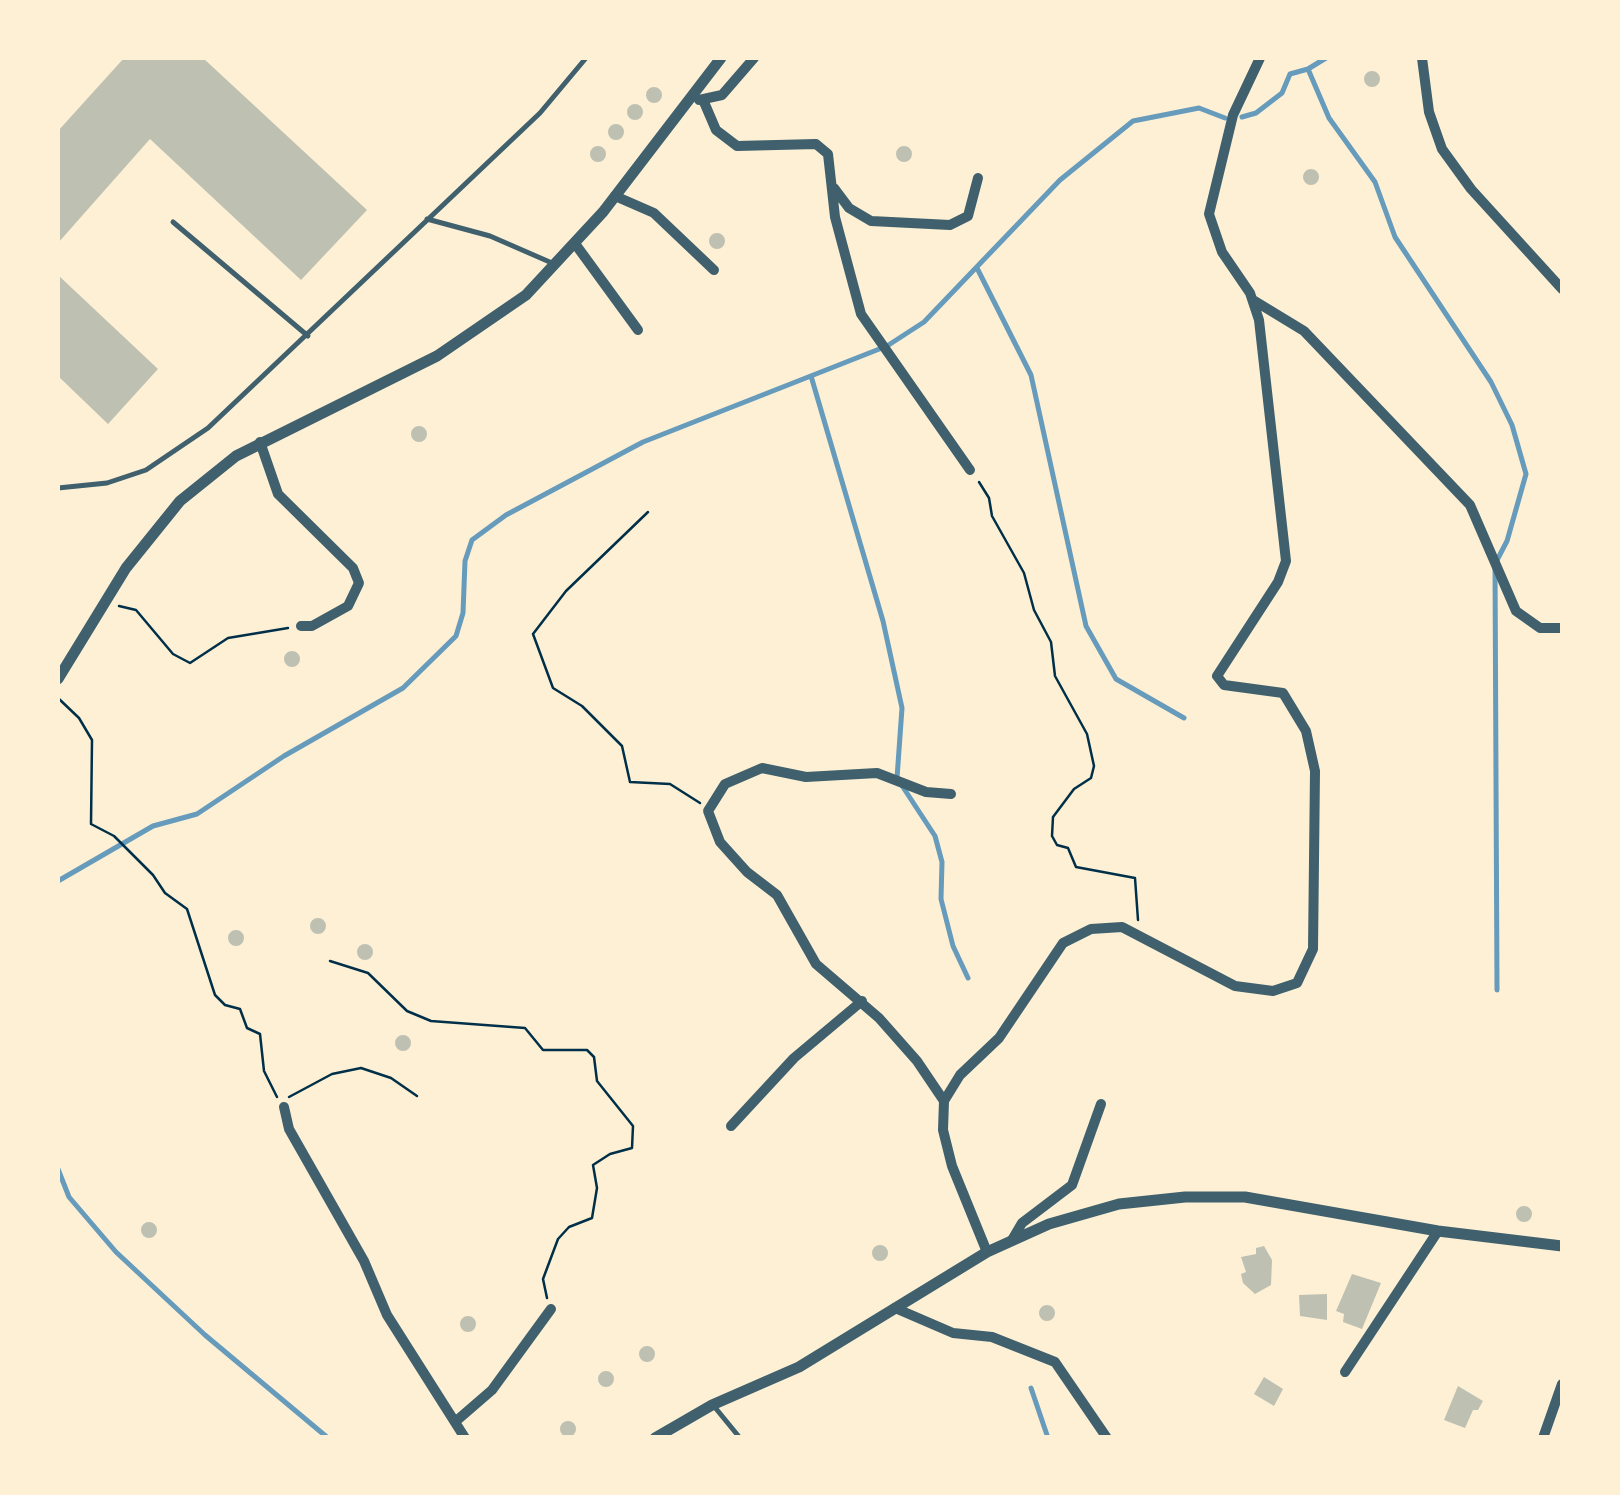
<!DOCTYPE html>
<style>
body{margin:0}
#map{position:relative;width:1620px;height:1495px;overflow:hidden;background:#fdf0d5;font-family:"PT Sans Narrow",sans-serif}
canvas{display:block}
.frame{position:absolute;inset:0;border:60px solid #fdf0d5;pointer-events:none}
</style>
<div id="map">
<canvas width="1620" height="1495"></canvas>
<div class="frame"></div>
</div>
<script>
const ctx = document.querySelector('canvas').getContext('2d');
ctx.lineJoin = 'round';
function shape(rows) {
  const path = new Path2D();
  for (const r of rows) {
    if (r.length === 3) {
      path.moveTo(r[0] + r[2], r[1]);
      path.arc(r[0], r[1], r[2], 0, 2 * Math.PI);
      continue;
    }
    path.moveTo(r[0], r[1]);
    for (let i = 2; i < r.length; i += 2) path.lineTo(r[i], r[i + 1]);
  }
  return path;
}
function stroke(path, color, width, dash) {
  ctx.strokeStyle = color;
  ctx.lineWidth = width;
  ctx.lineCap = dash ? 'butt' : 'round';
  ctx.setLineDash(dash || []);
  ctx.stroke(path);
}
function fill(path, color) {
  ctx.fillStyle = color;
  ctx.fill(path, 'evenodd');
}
const stream = shape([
 [1308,69,1329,118,1375,182,1395,237,1491,382,1512,425,1526,474,1507,541,1495,564,1497,990],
 [1242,117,1256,113,1282,93,1290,74,1308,69,1326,58],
 [977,268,1031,375,1086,626,1116,679,1184,718],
 [811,376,883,621,902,708,897,778,935,836,942,862,941,899,953,946,968,978],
 [58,881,153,826,197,814,284,756,403,688,456,636,463,613,465,561,472,540,506,515,643,442,887,346,924,322,1060,180,1133,121,1199,108,1225,118],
 [58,1169,69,1197,116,1252,205,1335,328,1438],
 [1031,1388,1048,1438]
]);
const building = shape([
 [124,58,203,58,367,210,301,280,150,139,58,243,58,131],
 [1372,79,8],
 [654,95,8],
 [635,112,8],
 [616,132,8],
 [598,154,8],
 [904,154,8],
 [1311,177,8],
 [717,241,8],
 [58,275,158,369,108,424,58,376],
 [419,434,8],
 [292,659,8],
 [318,926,8],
 [236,938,8],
 [365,952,8],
 [403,1043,8],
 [1524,1214,8],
 [149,1230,8],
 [880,1253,8],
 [1264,1246,1272,1260,1271,1285,1255,1294,1243,1283,1241,1274,1246,1272,1241,1257,1256,1254,1256,1248],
 [1352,1274,1381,1283,1362,1329,1343,1322,1344,1314,1336,1311],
 [1327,1294,1327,1320,1300,1316,1299,1295],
 [1047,1313,8],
 [468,1324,8],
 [647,1354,8],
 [606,1379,8],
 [1264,1377,1283,1389,1274,1406,1254,1394],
 [1458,1386,1483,1401,1478,1410,1473,1410,1465,1428,1444,1420],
 [568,1429,8]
]);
const path = shape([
 [979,482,989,498,992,516,1024,573,1034,610,1051,642,1055,676,1087,734,1094,766,1091,778,1074,789,1053,817,1052,836,1057,845,1068,848,1076,867,1135,878,1138,920],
 [648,512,566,591,533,634,553,688,582,706,622,746,630,782,670,784,700,803],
 [119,606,136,610,173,654,190,663,228,638,288,628],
 [58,698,79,718,92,740,91,824,114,836,153,875,165,893,187,909,215,995,225,1005,240,1009,247,1028,260,1034,264,1071,277,1097],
 [330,961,368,973,407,1011,431,1021,525,1028,543,1050,587,1050,594,1057,597,1081,633,1126,632,1148,610,1154,593,1165,597,1188,592,1218,569,1227,558,1239,543,1279,547,1298],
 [289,1097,332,1074,361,1068,391,1078,417,1096]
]);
const service = shape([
 [427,219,490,236,552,263],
 [173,222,308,336],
 [58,488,107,483,146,470,208,428,540,113,586,58],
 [713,1405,740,1438]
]);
const minor = shape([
 [1422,58,1429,112,1442,149,1471,189,1562,289],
 [699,100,722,95,754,58],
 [704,102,716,130,737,146,816,144,828,154,835,217,861,314,970,470],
 [834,188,849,208,871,221,950,225,968,216,978,178],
 [615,196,654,213,714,270],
 [576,245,638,330],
 [1253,300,1304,331,1470,505,1516,611,1540,628,1562,628],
 [260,442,278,494,353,568,359,583,348,606,312,626,301,626],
 [944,1101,917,1061,879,1018,816,964,777,895,747,872,720,842,708,811,725,784,762,768,806,777,877,773,926,792,951,794],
 [284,1107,289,1129,364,1261,387,1315,465,1438],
 [731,1126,794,1058,862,1001],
 [1012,1240,1022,1223,1072,1185,1101,1104],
 [987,1252,952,1166,943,1130,944,1101,960,1075,999,1038,1063,943,1091,929,1122,927,1235,986,1273,991,1297,983,1313,949,1315,771,1306,731,1283,693,1224,685,1217,676,1278,582,1286,561,1259,320,1250,293,1222,252,1209,214,1233,115,1260,58],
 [895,1308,953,1333,992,1337,1055,1362,1107,1438],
 [1345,1372,1438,1231],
 [455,1422,492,1390,551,1309],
 [1543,1438,1562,1384]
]);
const tertiary = shape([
 [58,679,126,568,180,501,236,456,437,356,526,295,603,212,721,58],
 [655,1438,712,1405,799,1367,987,1252,1049,1224,1119,1204,1185,1197,1245,1197,1438,1231,1562,1246]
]);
stroke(stream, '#669bbc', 5);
fill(building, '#bec0b2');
stroke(path, '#003049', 2.5);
stroke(service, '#3f606c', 5);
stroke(minor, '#3f606c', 10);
stroke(tertiary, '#3f606c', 11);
</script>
